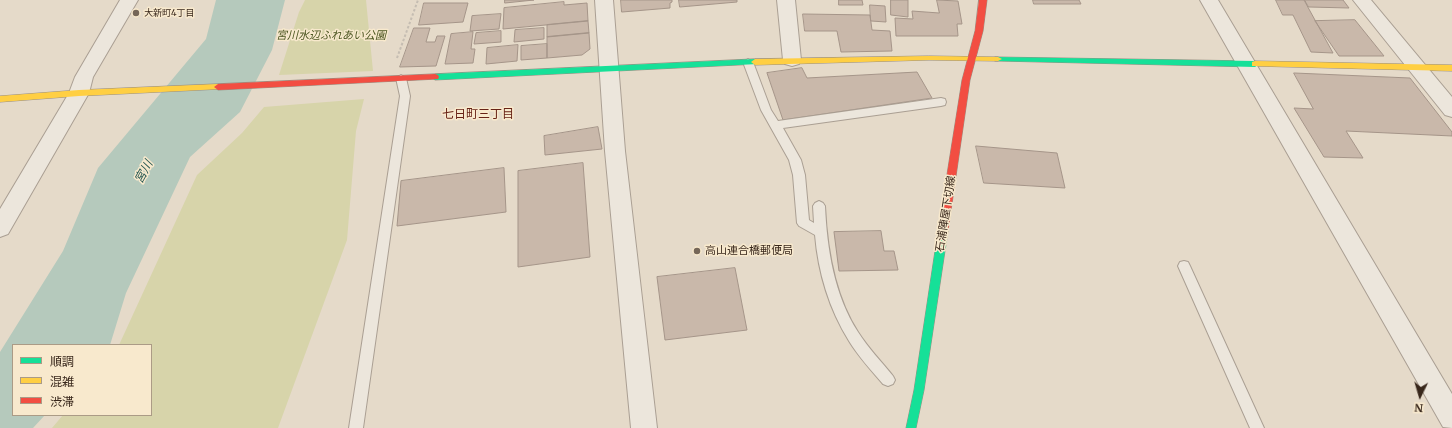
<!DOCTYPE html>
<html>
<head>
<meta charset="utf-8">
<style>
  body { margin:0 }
  #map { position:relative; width:1452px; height:428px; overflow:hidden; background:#e5dac9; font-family:Merriweather,"Noto Sans JP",serif }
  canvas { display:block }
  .legend { position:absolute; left:12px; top:344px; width:140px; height:72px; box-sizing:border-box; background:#f8e9cd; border:1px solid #ab9b86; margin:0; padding:5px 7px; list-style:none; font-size:12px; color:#38271b }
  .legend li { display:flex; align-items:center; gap:8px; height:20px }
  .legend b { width:20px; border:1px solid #ab9b86 }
  .north { position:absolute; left:1400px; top:376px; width:40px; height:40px; -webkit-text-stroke:3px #f8e9cd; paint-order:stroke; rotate:185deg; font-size:11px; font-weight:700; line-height:16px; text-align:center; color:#38271b }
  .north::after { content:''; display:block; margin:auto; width:14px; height:18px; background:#38271b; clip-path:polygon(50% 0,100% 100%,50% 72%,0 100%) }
</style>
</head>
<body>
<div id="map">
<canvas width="1452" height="428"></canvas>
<ul class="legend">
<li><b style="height:5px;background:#16e098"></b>順調</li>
<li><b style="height:5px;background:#ffcf43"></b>混雑</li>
<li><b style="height:5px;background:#f24e42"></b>渋滞</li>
</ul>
<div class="north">N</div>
</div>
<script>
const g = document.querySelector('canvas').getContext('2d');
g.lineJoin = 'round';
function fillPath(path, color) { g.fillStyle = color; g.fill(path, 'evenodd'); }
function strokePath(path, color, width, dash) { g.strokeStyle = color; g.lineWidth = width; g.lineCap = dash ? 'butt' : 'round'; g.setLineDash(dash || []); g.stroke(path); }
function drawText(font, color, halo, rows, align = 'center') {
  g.font = font + ' Merriweather,"Noto Sans JP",serif'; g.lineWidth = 3; g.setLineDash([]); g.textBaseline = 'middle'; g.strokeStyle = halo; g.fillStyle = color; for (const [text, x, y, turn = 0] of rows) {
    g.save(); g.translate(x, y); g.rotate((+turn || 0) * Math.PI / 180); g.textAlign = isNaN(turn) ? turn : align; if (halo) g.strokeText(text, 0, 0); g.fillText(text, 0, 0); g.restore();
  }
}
fillPath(new Path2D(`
  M305 0H366L373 71 279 75 299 12Z
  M364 99 356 131 347 240 278 428H52L63 415H151V345H119L197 175 242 133 264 107Z`), '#d7d4aa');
fillPath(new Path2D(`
  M216 0H285L272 50 240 112 190 157 126 293 110 345H13V415H45L33 428H0V352L63 251 98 168 206 39Z`), '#b5c9bc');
const building = new Path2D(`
  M505 0H534L505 3Z
  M621 0H672V2L670 3V8L622 12Z
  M679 0H737V2L680 7Z
  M839 0H862L863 5H839Z
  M891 0H908V17L891 15Z
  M937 0 958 1 962 24H957L958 36H896L895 18 913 19 912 11 939 13Z
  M1033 0H1079L1081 4H1034Z
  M1276 0H1304L1333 53 1311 52 1293 15H1283Z
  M1305 0H1343L1349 8 1309 7Z
  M564 2V5L587 3 588 21 503 29 504 8Z
  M424 3H468L463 22 419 25Z
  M870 5 885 6 886 22 871 21Z
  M501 14 499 29 470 31 472 16Z
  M803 14 870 15 872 30 890 31 892 51 841 52 837 31H805Z
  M1355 20 1384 56H1339L1315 21Z
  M588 21 589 33 547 37V25Z
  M414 28H430L426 42H435L437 36H445L436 66 400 67Z
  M544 28V39L514 42 515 30Z
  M501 31V42L474 44 476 33Z
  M473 32 471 49H475L473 63 445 64 451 34Z
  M589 33 590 49 582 55 547 58V37Z
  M547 44V58L521 60V46Z
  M518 45 517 61 486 64 487 48Z
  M802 68 807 78 917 72 932 98 783 120 767 73Z
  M1294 73 1410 78 1452 132V136L1346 131 1363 158 1324 157 1294 108 1313 109Z
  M598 127 602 149 545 155 544 136Z
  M976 146 1057 153 1065 188 984 183Z
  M583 163 590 257 518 267V171Z
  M504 168 506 212 397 226 401 181Z
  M881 231 884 251H894L898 270 839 271 834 232Z
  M735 268 747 330 665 340 657 277Z`);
fillPath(building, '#c9b8aa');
strokePath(building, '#a59589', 1);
const lane = new Path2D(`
  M748 59 753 62 771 110 778 121 941 98 945 99 946 102 945 105 941 106 783 128 801 160 805 175 809 220 814 223 813 206 815 203 819 201 823 203 825 206C827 249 834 295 858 332 868 348 881 361 893 376L895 380 893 384 888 386 883 384C871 370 858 356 849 341 829 309 818 271 815 235L799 226 797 223 793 175 789 160 761 110 743 62Z
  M401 75 406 78 410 96 363 428H349L400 96 396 78Z
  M1184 261 1188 262 1190 266 1264 428H1250L1178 266 1180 262Z`);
const street = new Path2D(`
  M120 0H138L93 77 89 93 8 234 0 237V209L69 93 75 77Z
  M595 0H613L625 151 657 428H631L605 151Z
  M777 0H795L801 60 799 64 792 66 785 64 783 60Z
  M1200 0H1218L1452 394V428L1443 427Z
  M1353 0H1371L1452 97V117L1445 115Z`);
const fast = new Path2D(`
  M995 57 1255 61 1259 64 1255 67 998 61H995Z
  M755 59 758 60V64L435 80 431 77 435 74Z
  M943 227 946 228 948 231 924 390 916 428H906L914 390 938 231 940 228Z`);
const slow = new Path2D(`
  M929 56 998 57 1002 59 998 61 929 60 755 65 751 62 755 59Z
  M1255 61 1452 65V71L1252 66V62Z
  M218 84 221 85 222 87 221 89 79 96 0 102V96L79 90Z`);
const jam = new Path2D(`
  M979 0H987L983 31 970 80 948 231 946 234H940L938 231 962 80 975 31Z
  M435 74 438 75 439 77 438 79 218 90 214 87 218 84Z`);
strokePath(lane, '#aa9f93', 2);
strokePath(street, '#aa9f93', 2);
strokePath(fast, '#998f83', 1);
strokePath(slow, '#998f83', 1);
strokePath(jam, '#998f83', 1);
strokePath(new Path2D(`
  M397 58 418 0`), '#c5bdb2', 2, [2.5, 2]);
fillPath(lane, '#ece6dc');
fillPath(street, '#ece6dc');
fillPath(fast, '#16e098');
fillPath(slow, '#ffcf43');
fillPath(jam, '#f24e42');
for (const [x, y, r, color] of [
  [136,13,4,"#756658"],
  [697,251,4,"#756658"]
]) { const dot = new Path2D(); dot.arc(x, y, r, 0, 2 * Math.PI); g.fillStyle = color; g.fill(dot); strokePath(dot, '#f8e9cd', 1.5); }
drawText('9px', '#38271b', '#f8e9cd', [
  ["大新町4丁目",144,13]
], 'left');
drawText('italic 11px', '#4b5620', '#f8e9cd', [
  ["宮川水辺ふれあい公園",331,36]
]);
drawText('11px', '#38271b', '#f8e9cd', [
  ["石浦陣屋下切線",946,214,-81]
]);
drawText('11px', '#38271b', '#f8e9cd', [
  ["高山連合橋郵便局",705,251]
], 'left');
drawText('12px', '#682317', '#f8e9cd', [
  ["七日町三丁目",478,115]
]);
drawText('italic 12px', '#295953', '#f8e9cd', [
  ["宮川",144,172,-61]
]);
</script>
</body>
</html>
